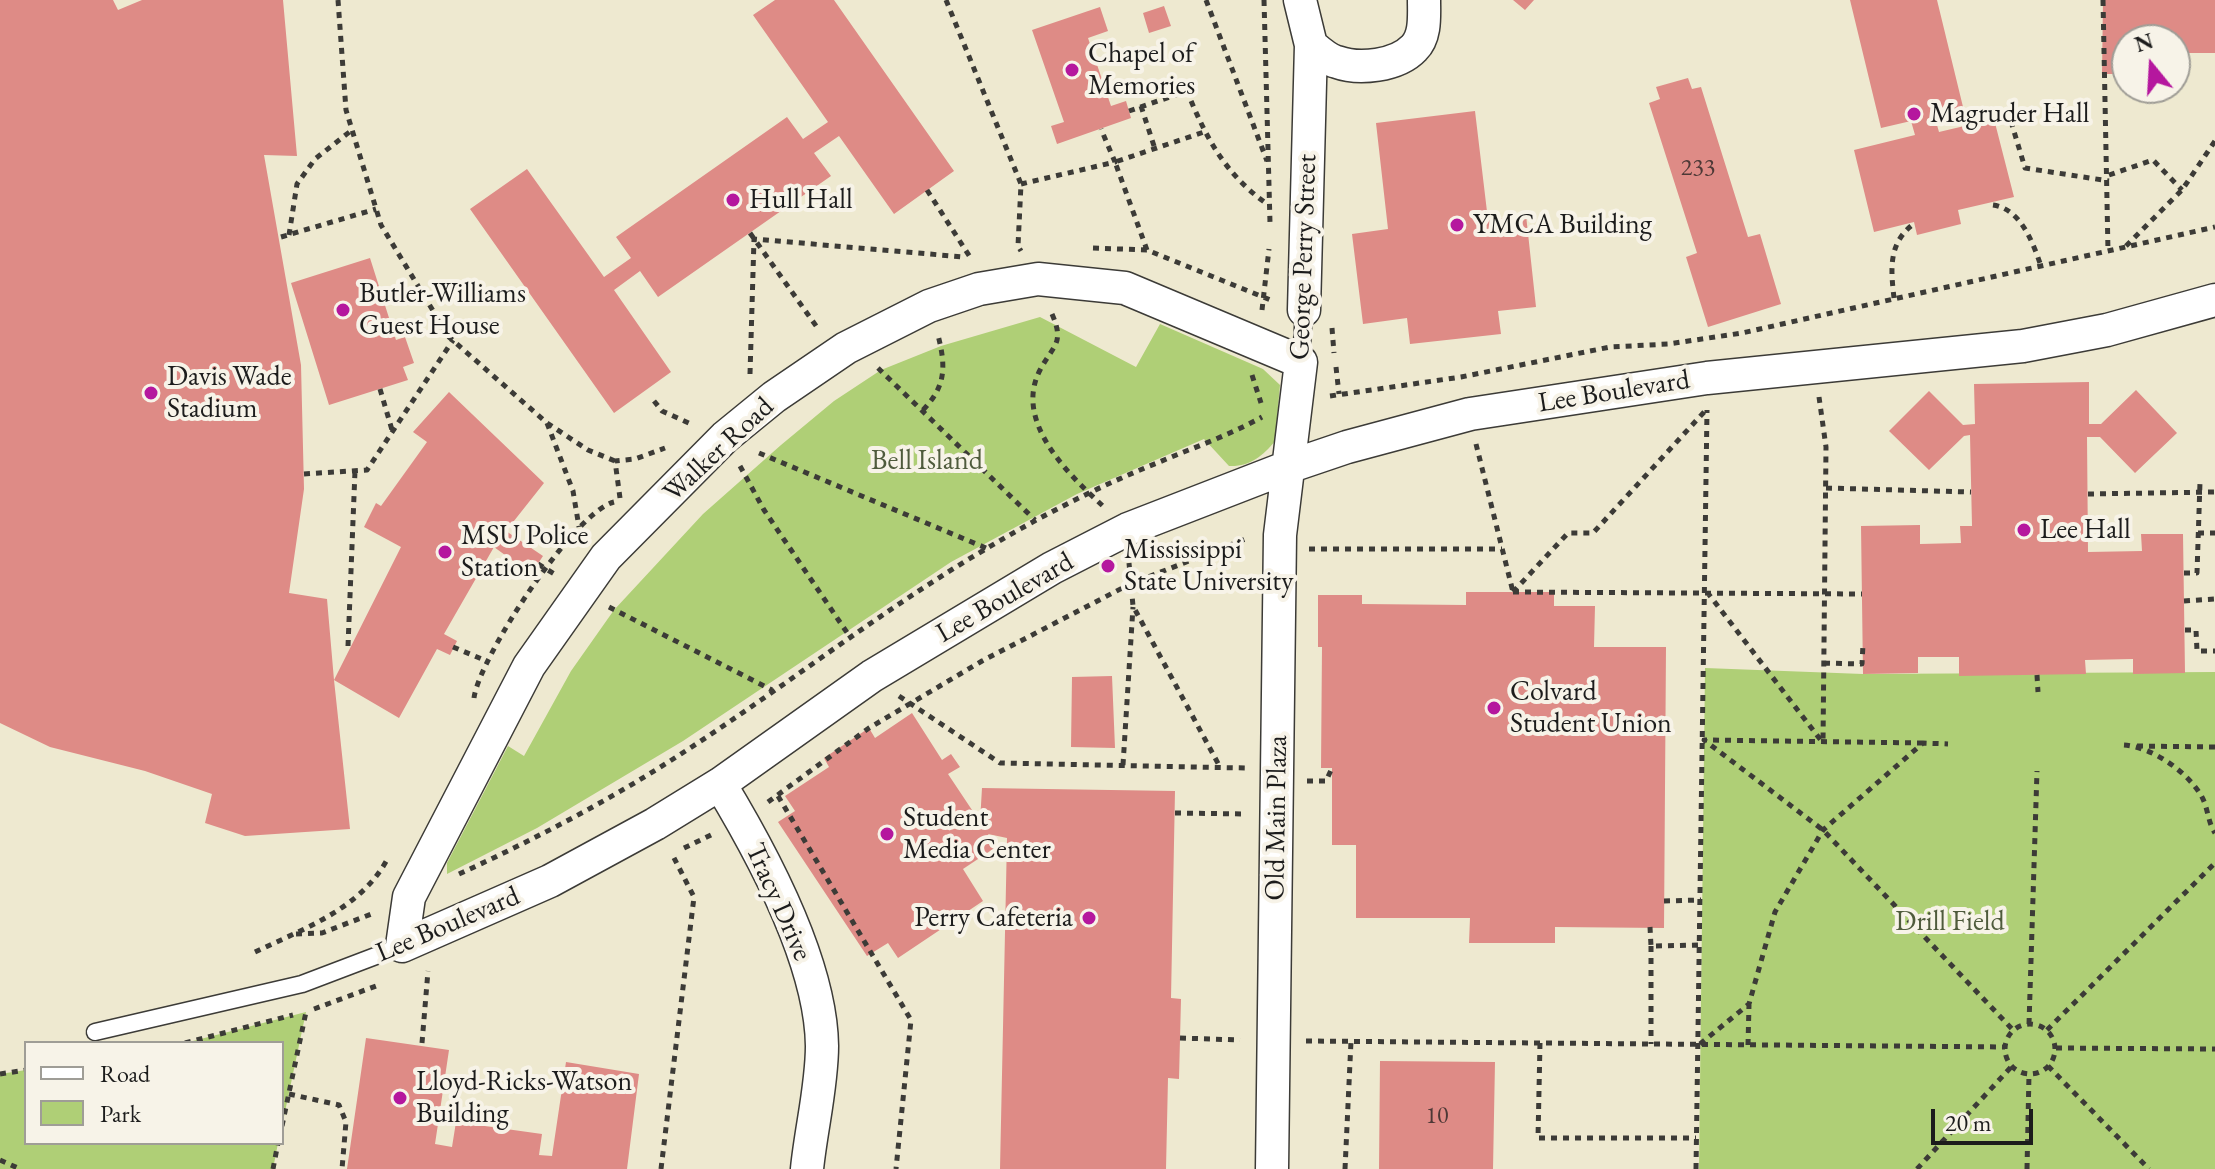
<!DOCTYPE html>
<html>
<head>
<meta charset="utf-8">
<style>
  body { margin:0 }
  #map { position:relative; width:2215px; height:1169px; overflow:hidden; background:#eee9d0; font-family:"EB Garamond",serif }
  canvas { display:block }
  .legend { position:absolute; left:24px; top:1041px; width:260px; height:104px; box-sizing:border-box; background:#f7f3e8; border:2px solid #9f9d96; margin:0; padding:10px 14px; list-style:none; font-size:24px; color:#1c1c1c }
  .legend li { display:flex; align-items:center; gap:16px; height:40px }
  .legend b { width:40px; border:2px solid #9f9d96 }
  .north { position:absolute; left:2111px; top:24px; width:80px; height:80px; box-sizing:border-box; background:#f7f3e8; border:2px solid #9f9d96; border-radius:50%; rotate:342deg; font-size:22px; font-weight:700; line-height:32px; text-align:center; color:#1c1c1c }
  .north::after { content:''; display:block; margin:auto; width:28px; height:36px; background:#b5179e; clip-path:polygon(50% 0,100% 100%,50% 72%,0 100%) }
  .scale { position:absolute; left:1931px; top:1109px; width:102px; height:36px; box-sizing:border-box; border:4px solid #1c1c1c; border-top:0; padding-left:10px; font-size:24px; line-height:28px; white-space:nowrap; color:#1c1c1c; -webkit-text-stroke:6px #f7f3e8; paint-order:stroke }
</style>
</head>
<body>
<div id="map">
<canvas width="2215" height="1169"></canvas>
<ul class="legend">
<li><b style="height:10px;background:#fff"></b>Road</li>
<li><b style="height:22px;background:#afcf76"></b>Park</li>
</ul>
<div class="north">N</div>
<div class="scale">20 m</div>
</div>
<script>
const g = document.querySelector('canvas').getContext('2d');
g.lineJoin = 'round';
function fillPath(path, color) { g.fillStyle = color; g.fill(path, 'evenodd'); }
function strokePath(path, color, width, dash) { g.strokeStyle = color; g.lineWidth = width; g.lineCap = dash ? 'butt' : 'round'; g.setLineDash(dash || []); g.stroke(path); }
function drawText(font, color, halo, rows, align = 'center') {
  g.font = font + ' "EB Garamond",serif'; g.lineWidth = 8; g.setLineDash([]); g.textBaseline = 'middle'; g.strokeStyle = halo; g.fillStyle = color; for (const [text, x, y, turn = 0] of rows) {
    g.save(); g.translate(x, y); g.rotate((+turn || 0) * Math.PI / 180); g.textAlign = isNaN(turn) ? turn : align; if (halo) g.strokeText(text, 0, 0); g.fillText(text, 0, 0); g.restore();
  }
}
fillPath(new Path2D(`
  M1040 317 1136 367 1160 324 1263 369 1280 385 1275 441C1263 456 1249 467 1229 466L1204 439 1077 494 951 562 683 741 537 828 447 874V863L508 746 524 756 571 671 614 610 703 514 781 445 834 401 881 370 941 346Z
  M1705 668 1863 674 2215 672V1169H1699Z
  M306 1012 282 1126V1043H185Z
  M26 1070V1143H278L273 1169H0V1074Z`), '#afcf76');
fillPath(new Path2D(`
  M0 0H113L118 10 142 0H283L297 156 264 155 301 365 304 489 289 593 327 599 334 680 401 547 364 527 376 503 381 506 427 442 413 432 449 392 544 483 506 531 543 556 531 574 494 547 444 634 457 641 450 655 437 649 399 718 334 680 350 829 245 836 205 823 212 794 145 771 50 747 0 723Z
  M775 0H834L954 171 894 214 839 136 814 153 831 176 658 297 640 271 614 290 671 372 614 413 470 209 527 169 604 277 631 258 616 237 787 117 803 139 828 122 753 15Z
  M1513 0H1534L1525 10Z
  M1850 0H1937L1964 111 1935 118 1939 132 1994 119 2014 197 1958 210 1961 224 1917 235 1914 222 1874 232 1854 150 1915 135 1911 121 1881 128Z
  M2103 0H2215V53H2175V40H2127V74H2102Z
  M1164 6 1171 26 1149 33 1143 13Z
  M1100 7 1108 31 1088 38 1111 106 1126 101 1131 118 1057 144 1051 126 1064 122 1032 30Z
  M1688 78 1692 89 1701 87 1748 237 1760 234 1781 304 1708 327 1686 257 1697 253 1649 103 1660 99 1656 87Z
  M1475 111 1488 220 1526 215 1536 307 1498 311 1501 334 1410 344 1407 318 1363 324 1352 234 1388 229 1376 123Z
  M370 258 396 340 405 337 414 363 403 367 408 380 329 405 291 283Z
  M2089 382V424H2101L2136 390 2177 433 2135 473 2100 437H2087L2088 552 2142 551 2141 534H2183L2185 673 2133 674V659L2085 660 2086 674 1959 676V657H1918V673L1863 674 1861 526 1920 525V544L1961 543 1960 526H1972L1970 435 1964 436 1929 470 1889 431 1929 391 1963 425 1975 424 1974 384Z
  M1466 592H1554V606H1595L1594 647H1666L1664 928 1555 927V943H1469L1470 918H1356V845H1332V768H1321L1322 647H1318V595H1362V604L1466 605Z
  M1112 676 1115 748 1071 747 1072 677Z
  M912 713 942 760 951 754 960 767 948 774 980 822 982 788 1175 791 1171 998 1181 999 1179 1079 1168 1078 1166 1169H1000L1007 838 988 834 996 847 963 869 983 901 898 958 888 943 867 956 778 822 795 811 785 796 829 767 824 758 869 728 875 738Z
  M366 1038 449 1050 435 1144 452 1147 456 1122 542 1134 539 1155 552 1156 566 1062 639 1074 627 1169H347Z
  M1380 1061 1495 1062 1493 1169H1379Z`), '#de8b86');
const lane = new Path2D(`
  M1301 362 1304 310
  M95 1032 302 984 402 946`);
const street = new Path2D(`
  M1300 0 1311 45 1304 310
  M1311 45C1318 51 1328 60 1337 62 1359 70 1397 66 1414 48 1426 36 1424 16 1424 0
  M720 784C763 855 821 962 822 1046 822 1086 811 1129 807 1169
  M402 946 409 897 529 666 606 557 725 437 774 397 846 348 929 306 979 289 1038 279 1125 288 1301 362 1280 535 1272 1169
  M402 946 550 881 655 824 720 784 872 676 1052 568 1128 529 1288 467 1347 447 1470 414 1707 378 2023 346 2107 330 2215 300`);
strokePath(lane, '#3c3b37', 19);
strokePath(street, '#3c3b37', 35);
strokePath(new Path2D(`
  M338 0 346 110 381 225 449 337 547 423 588 450 615 461
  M946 0 1021 184 1018 246 1021 251
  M1206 0 1267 161
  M1264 0 1270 223
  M2103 0 2108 251
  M1141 106 1155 149
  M1129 111 1187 91C1206 138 1225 174 1267 204
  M1991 113 2006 114 2010 118 2025 168 2109 181
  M2109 175 2153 160 2182 190
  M1021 184 1115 162 1101 129
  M927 190 970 257
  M1993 205C2021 209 2033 243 2041 266
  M750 233 819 330
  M289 235 297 184 315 159 352 130
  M281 237 376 209
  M2126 246 2182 190 2215 141
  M1093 248 1147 250 1273 301
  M1147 250 1115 162 1204 132
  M1894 298C1891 271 1888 245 1911 226
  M1262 310 1269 249
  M1052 314C1065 344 1053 345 1040 370 1013 422 1069 475 1104 507
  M1332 328 1334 353
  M1336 367 1339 394
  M878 368 1035 520
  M750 374 754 239 964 257
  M1252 375 1261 403
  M380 389 392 430
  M1330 396 1461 377 1610 347 1668 344 1742 333 2215 227
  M1819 397 1826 447 1823 743
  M654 401 662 411 691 424
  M923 410C946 386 946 367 938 335
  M547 423 573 491 579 527
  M1476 444 1513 592
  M759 453 986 548
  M740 466 764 510 850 637
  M304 474 367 470 453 340
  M1826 488 1971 492
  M2088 494 2215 492
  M620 498 615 461 635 459 665 448
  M2198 533H2215
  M1309 549H1502
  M1129 563 1133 606 1220 767
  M538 564 556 575
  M2184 573H2197L2200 482
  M1513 592 1862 594
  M1513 592 1568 533H1593L1705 411
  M1707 592 1823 743
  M2184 601 2215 599
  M609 607 772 690
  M2185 630H2196L2197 651H2215
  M348 646 355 471
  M453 647 489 662
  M1824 663 1862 664 1863 644
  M2037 675 2038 692
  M899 696 1000 763 1245 768
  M474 698C479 658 574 512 614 502
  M1923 743 1704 740 1823 830 2013 1030
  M2124 745C2152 747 2188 772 2202 797 2208 808 2208 823 2215 833
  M2137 746 2215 747
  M1123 765 1133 607
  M1307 781H1326L1332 768
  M778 796 911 1020 896 1169
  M768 802 869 728 982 661 1130 584 1248 538
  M1175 813 1245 814
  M684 848 711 835
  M459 874C520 846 579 816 636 782 756 710 864 621 984 550 1039 517 1097 487 1157 463 1192 448 1228 436 1262 417
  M1664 901 1701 900
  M1650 927 1651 946 1701 945
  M296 934 322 933 374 913
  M1651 946V1044
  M255 952C305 928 361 909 388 858
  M314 1009 376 986
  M2005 1049a25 25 0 1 1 50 0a25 25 0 1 1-50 0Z
  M2029 1024 2037 771
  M2047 1030 2215 863
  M1180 1038 1240 1040
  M1306 1041 2005 1047
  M185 1043 293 1015
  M422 1043 428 971
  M1540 1043 1538 1138H1696
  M1700 1044 1749 1004 1775 912 1823 830 1923 743 1948 744
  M1748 1045 1749 1005
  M2056 1048 2215 1049
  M2048 1066 2149 1169
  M0 1074 26 1070
  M289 1094 339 1105 346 1122 342 1169
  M282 1126 306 1012
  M0 1160 20 1169
  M273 1169 278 1143
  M661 1169 694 897 672 854
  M1345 1169 1351 1041
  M1696 1169 1707 410
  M1917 1169 2012 1066
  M2027 1169 2029 1074`), '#3c3b37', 5, [6, 6]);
strokePath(lane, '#fff', 16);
strokePath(street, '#fff', 32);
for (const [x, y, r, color] of [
  [1072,70,8,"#b5179e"],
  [1914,114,8,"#b5179e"],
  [733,200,8,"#b5179e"],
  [1457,225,8,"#b5179e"],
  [343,310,8,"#b5179e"],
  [151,393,8,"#b5179e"],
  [2024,530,8,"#b5179e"],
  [445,552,8,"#b5179e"],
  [1108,566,8,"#b5179e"],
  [1494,708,8,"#b5179e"],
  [887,834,8,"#b5179e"],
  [1089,918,8,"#b5179e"],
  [400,1098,8,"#b5179e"]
]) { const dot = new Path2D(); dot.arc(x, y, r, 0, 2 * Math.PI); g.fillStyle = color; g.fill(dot); strokePath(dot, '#f7f3e8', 3); }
drawText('24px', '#4c3836', null, [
  ["233",1698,168],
  ["10",1437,1116]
]);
drawText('28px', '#1c1c1c', '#f7f3e8', [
  ["Chapel of",1088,54],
  ["Memories",1088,86],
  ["Magruder Hall",1930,114],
  ["Hull Hall",749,200],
  ["YMCA Building",1473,225],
  ["Butler-Williams",359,294],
  ["Guest House",359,326],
  ["Davis Wade",167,377],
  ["Stadium",167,409],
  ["Lee Hall",2040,530],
  ["MSU Police",461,536],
  ["Station",461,568],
  ["Mississippi",1124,550],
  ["State University",1124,582],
  ["Colvard",1510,692],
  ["Student Union",1510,724],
  ["Student",903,818],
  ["Media Center",903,850],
  ["Perry Cafeteria",1073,918,"right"],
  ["Lloyd-Ricks-Watson",416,1082],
  ["Building",416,1114]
], 'left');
drawText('28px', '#1c1c1c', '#f7f3e8', [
  ["George Perry Street",1304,257,-88],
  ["Lee Boulevard",1614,392,-9],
  ["Walker Road",719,450,-43],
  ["Lee Boulevard",1005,598,-30],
  ["Old Main Plaza",1277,818,-89],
  ["Tracy Drive",778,902,66],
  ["Lee Boulevard",448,925,-23]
]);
drawText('28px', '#4f5b3c', '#f7f3e8', [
  ["Bell Island",927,461],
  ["Drill Field",1950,922]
]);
</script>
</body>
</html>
